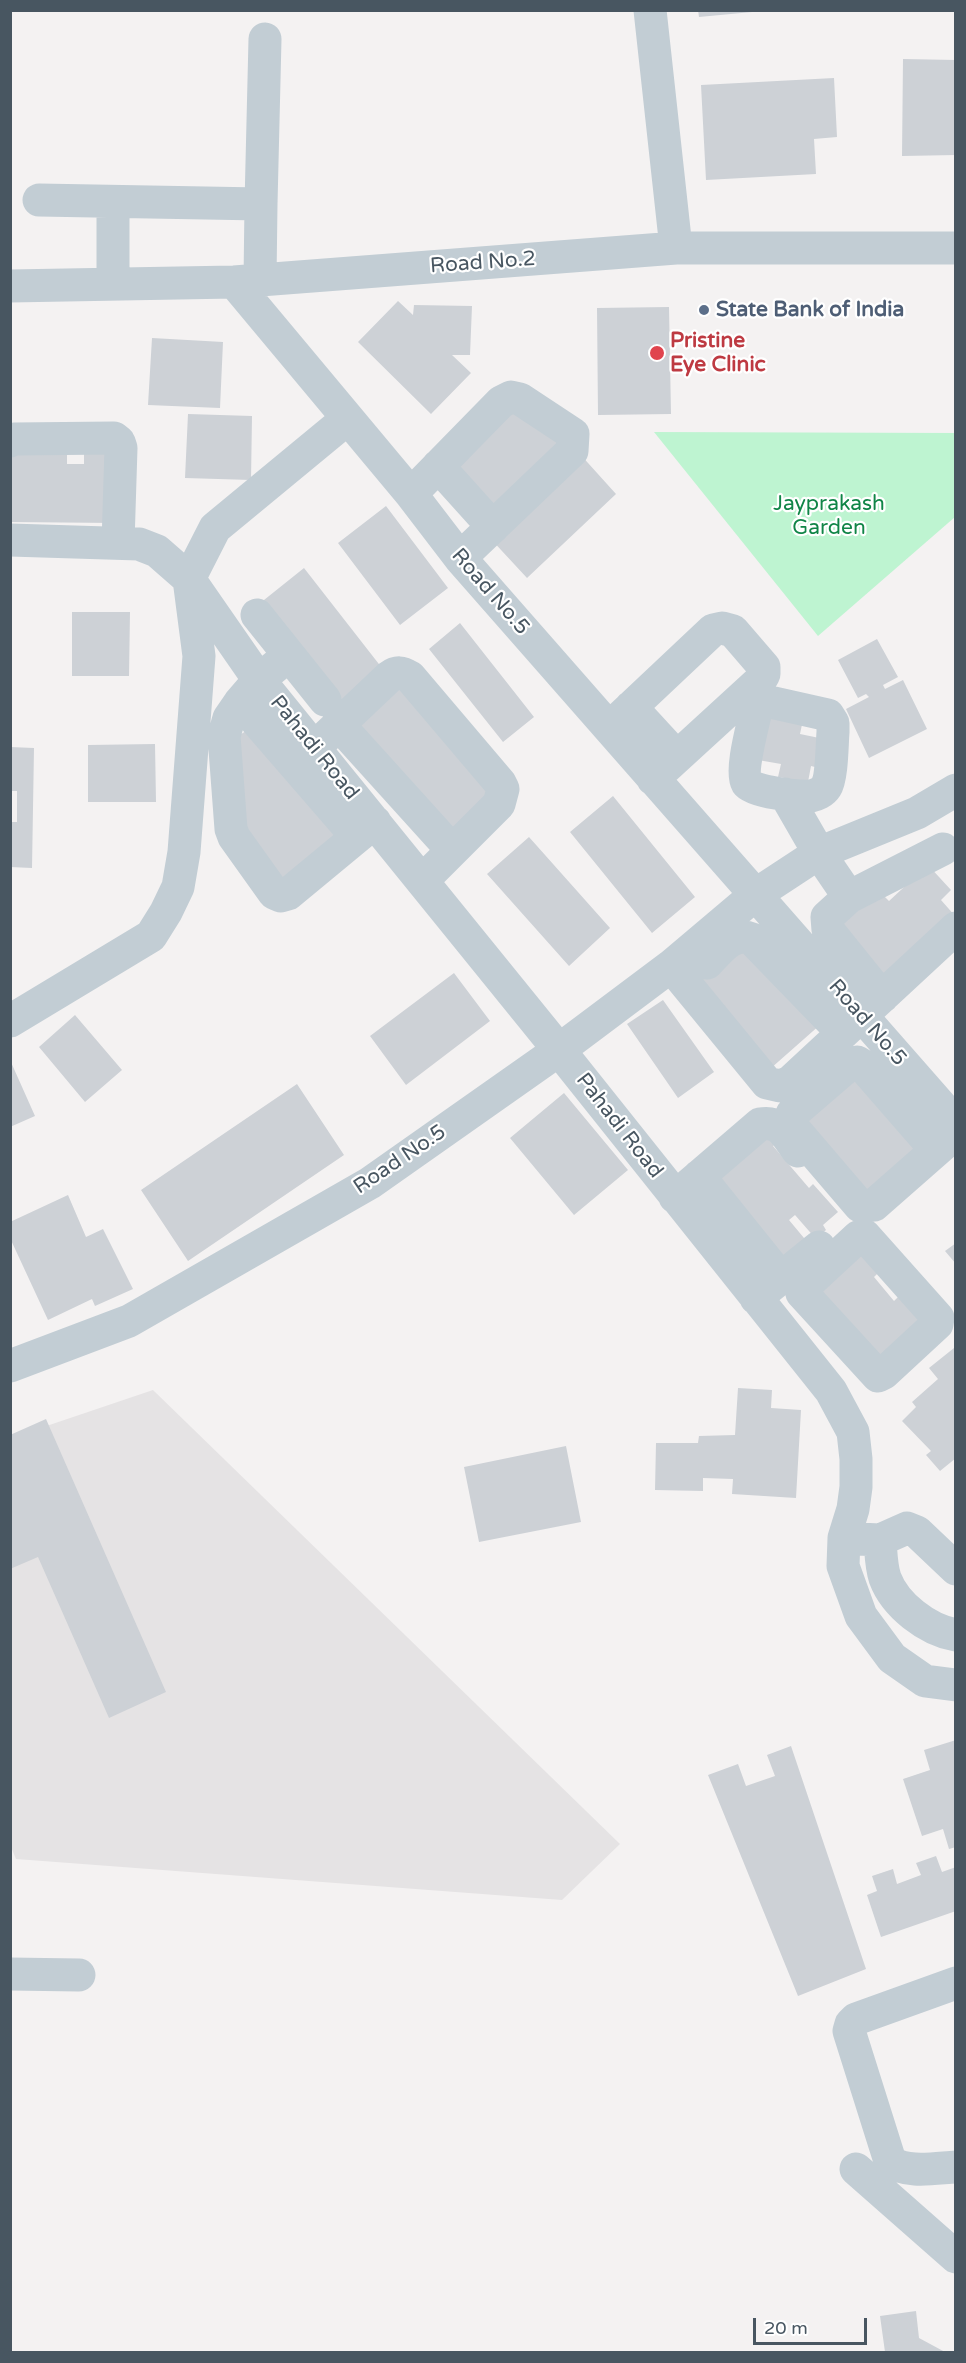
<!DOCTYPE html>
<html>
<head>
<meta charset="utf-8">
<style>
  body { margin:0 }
  #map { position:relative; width:966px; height:2363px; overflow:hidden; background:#f4f2f2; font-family:"Varela Round",sans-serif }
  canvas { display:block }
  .frame { position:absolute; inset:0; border:12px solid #485661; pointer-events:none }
  .scale { position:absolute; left:753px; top:2318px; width:114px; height:27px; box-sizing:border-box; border:3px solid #485661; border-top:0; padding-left:8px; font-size:18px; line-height:21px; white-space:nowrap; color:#485661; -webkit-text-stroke:4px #fff; paint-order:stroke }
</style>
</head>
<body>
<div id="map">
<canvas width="966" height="2363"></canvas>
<div class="frame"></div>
<div class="scale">20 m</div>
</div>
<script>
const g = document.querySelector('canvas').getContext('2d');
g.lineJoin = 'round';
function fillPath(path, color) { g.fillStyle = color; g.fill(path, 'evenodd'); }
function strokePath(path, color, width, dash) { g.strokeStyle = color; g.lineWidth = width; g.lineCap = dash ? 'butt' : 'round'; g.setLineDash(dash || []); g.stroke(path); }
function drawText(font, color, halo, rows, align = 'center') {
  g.font = font + ' "Varela Round",sans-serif'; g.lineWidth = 4.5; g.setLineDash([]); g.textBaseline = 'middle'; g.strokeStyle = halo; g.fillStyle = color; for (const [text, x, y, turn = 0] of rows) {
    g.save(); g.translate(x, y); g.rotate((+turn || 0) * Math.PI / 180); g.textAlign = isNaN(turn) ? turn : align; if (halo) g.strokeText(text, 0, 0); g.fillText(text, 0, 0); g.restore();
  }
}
fillPath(new Path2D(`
  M153 1390 620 1844 562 1900 16 1859 11 1847V1438Z`), '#e5e3e4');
fillPath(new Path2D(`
  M654 432 955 433V517L818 636Z`), '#bef4d1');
fillPath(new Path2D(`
  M698 10H752V12L699 17Z
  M903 59 956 60V155L902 156Z
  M834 78 837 137 814 139 816 174 706 180 701 85Z
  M398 301 413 315 414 305 472 306 470 355H452L471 373 431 414 358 342Z
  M669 307 671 414 598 415 597 308Z
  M152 338 223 342 220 408 148 405Z
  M512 405 566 448 500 511 452 462Z
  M188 414 252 416 251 480 185 478Z
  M67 447V464H84V447H116L115 523 10 522 12 448Z
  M579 453 616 494 527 578 489 537Z
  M386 506 448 588 400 625 338 543Z
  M304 568 382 668 337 704 259 604Z
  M72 612H130L129 676H72Z
  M460 623 534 717 503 742 429 649Z
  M877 639 898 677 883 685 885 689 903 680 927 729 869 758 846 709 869 697 866 694 858 698 838 660Z
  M400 683 496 790 446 836 350 729Z
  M766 708 804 715 800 734 829 740 823 769 811 766 808 782 778 777 781 764 758 760Z
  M249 729 346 833 282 888 236 819 229 742Z
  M155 744 156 802H88V745Z
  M10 747 34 748 32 868 10 867V822H17V791H10Z
  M613 796 695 897 652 933 570 832Z
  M529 837 610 928 569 966 487 874Z
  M928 865 951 890 941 900 956 917 886 984 831 923 880 892 889 901Z
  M739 943 821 1024 770 1069 696 984Z
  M454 973 490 1021 406 1085 370 1036Z
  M663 1000 714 1072 678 1098 627 1024Z
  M75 1015 122 1070 85 1102 39 1047Z
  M10 1060 35 1116 10 1127Z
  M853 1071 925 1154 869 1202 797 1118Z
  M297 1084 344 1155 188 1261 141 1190Z
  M564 1093 628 1170 574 1215 510 1138Z
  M765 1127 778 1142 773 1146 809 1188 813 1184 838 1212 823 1225 826 1230 816 1239 795 1215 789 1220 809 1244 785 1266 714 1183Z
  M68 1195 86 1237 103 1229 133 1289 95 1306 92 1299 48 1320 10 1238V1222Z
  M956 1243V1264L945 1251Z
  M858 1244 881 1270 874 1277 894 1301 905 1290 931 1320 882 1367 811 1286Z
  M954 1348 956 1351V1458L940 1471 926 1455 931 1451 902 1421 916 1407 912 1402 938 1379 929 1368Z
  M738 1388 772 1390 771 1408 801 1410 796 1498 732 1494 733 1479 703 1478V1491L655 1490 656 1443H698L699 1436 735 1435Z
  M46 1419 166 1692 109 1718 38 1557 10 1569V1435Z
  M566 1446 581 1522 479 1542 464 1467Z
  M956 1740V1847L949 1849 943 1829 922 1836 903 1779 930 1770 924 1750Z
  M791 1746 866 1969 798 1996 708 1775 738 1764 746 1786 775 1776 767 1755Z
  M936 1856 942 1872 956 1867V1911L881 1937 867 1895 877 1891 872 1876 893 1869 897 1884 921 1875 916 1863Z
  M916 2311 919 2338 945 2352H885L880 2316Z`), '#cdd1d6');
strokePath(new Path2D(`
  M650 10 676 248
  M39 200 261 204 265 39
  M260 280 261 204
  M234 282 411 494 460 558 956 1123
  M113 284V202
  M10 286 234 282 676 248H956
  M10 441 14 439 114 438 119 442 121 448 118 543
  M438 466 493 527
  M411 494 501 402 511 397 520 399 573 434 572 451 460 558
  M10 540 139 544 157 551 189 579 259 680 559 1050 831 1391 853 1432 856 1459V1487L853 1509 844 1538 843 1566 861 1616 892 1658 925 1681 956 1685
  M257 615 325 700
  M289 655 259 680 240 702 229 718 224 736 231 829 234 837 274 893 281 896 288 894 375 822
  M240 702 357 837
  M770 702 828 715 833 723V732C832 744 832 778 826 787 823 792 816 795 811 796 799 797 753 792 747 783 740 771 753 725 756 710L762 704Z
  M631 707 677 757
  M339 725 452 850
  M609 728 713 630 722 628 733 631 764 667V674L760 681 653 779
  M314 748 389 677C397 671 402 672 410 677L500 783 503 789 499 804 422 881
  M785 794 819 853 849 897
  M707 963C720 950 733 931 752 939L843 1033
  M671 966 767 1083 780 1086 790 1082 956 928
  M882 997 828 930 827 917 849 897 943 849
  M10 1021 151 936 166 912 178 887 184 852 199 656 189 579 215 528 347 419
  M936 1150 862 1065 857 1062 850 1064 792 1114 791 1122 795 1130 860 1206 874 1205 956 1133
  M699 1176 781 1278
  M675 1197 760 1124C781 1120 786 1136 798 1151
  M864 1235 938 1318 937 1324 884 1373 878 1376 802 1293 804 1287 858 1237Z
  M756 1298 819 1247
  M10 1366 129 1321 370 1183 559 1050 671 966 755 895 819 853 917 813 956 790
  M858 1539 880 1540 907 1528 917 1532 956 1569
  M880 1540C881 1552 881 1566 885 1578 895 1605 927 1630 956 1635
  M10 1974 79 1975
  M956 1983 856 2019 851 2024 849 2031 890 2161C906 2174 936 2168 956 2167
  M856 2169 956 2257`), '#c2cdd4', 33);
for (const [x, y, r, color] of [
  [704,310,6,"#5c6f8a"],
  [657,353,8,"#e0444e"]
]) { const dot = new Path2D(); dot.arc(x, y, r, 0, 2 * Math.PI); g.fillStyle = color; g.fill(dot); strokePath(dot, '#fff', 2); }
drawText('21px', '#485661', '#fff', [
  ["Road No.2",483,263,-4],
  ["Road No.5",490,592,49],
  ["Pahadi Road",314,748,51],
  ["Road No.5",867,1023,49],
  ["Pahadi Road",619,1126,52],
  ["Road No.5",400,1160,-34]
]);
drawText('bold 21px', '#4e5e75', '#fff', [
  ["State Bank of India",716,310]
], 'left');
drawText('bold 21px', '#be3a42', '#fff', [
  ["Pristine",670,341],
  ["Eye Clinic",670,365]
], 'left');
drawText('21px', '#108547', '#fff', [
  ["Jayprakash",829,504],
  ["Garden",829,528]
]);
</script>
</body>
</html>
